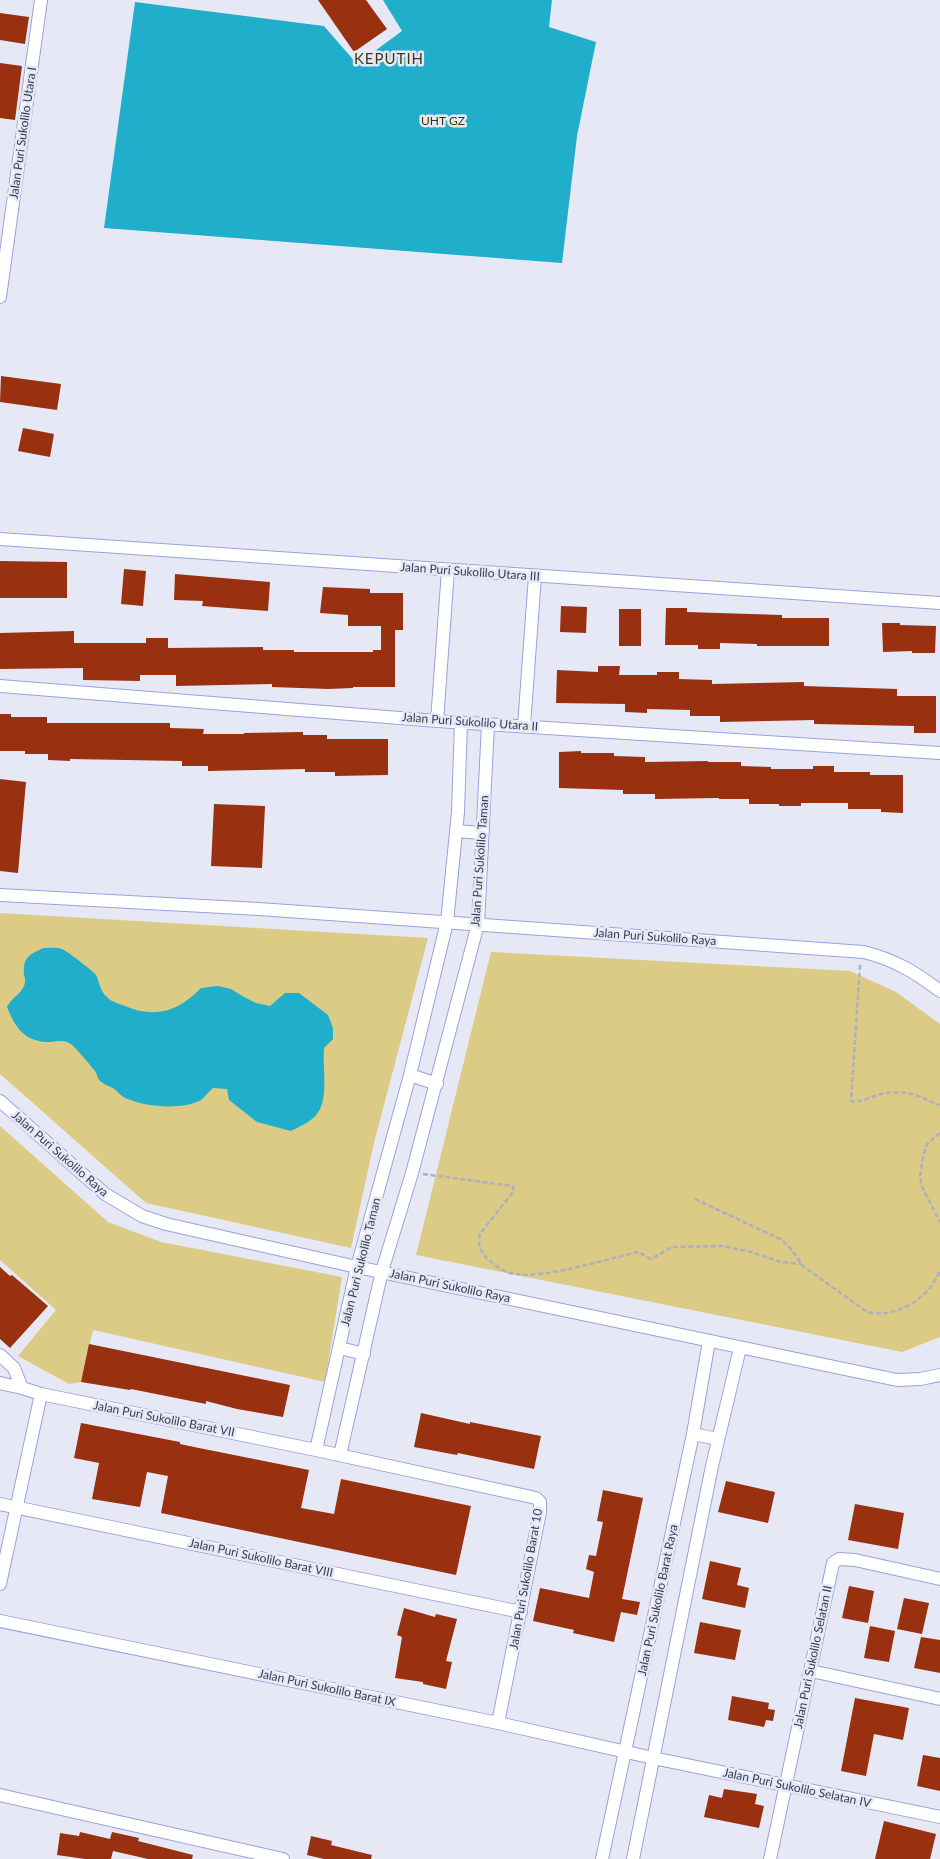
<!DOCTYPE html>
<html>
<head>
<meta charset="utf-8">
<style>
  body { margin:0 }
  canvas { display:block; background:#e6e9f5 }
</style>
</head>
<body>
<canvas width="940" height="1859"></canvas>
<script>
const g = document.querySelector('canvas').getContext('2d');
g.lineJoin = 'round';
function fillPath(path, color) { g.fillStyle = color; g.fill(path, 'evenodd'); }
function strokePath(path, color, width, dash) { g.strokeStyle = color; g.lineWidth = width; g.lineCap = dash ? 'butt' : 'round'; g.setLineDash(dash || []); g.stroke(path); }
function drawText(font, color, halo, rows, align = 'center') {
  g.font = font + ' Lato,sans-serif'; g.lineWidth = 5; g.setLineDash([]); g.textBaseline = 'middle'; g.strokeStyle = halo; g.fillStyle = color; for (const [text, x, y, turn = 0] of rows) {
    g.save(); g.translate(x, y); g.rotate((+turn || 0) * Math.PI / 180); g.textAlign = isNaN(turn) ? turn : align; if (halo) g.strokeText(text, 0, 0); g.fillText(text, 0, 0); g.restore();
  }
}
fillPath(new Path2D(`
  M0 913 428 938 374 1143 351 1248 146 1203 0 1074Z
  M491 952 850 971 896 992 940 1024V1337L902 1352 416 1255Z
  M0 1126 108 1222 161 1242 342 1277 325 1382 93 1330 81 1382 69 1384 18 1356 56 1310 0 1260Z`), '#dccb84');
fillPath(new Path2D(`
  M383 0H552L549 27 596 42 577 136 562 263 104 228 135 2 324 26 357 64 402 31Z
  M43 948C49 948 57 947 62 949 67 951 93 971 96 975 100 983 100 992 108 998 112 1002 120 1004 125 1006 155 1019 179 1011 201 988L218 986 231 989 244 997 256 1003 270 1006 285 993H299L328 1015 333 1028V1039L324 1048C322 1070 331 1105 312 1119 306 1124 298 1127 291 1131L257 1122 229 1100 227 1089 213 1088C208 1092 204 1099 199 1101 179 1110 146 1107 125 1098 121 1096 117 1091 113 1088 109 1086 103 1084 100 1081 97 1078 97 1073 95 1071 91 1066 73 1044 69 1043 63 1039 54 1042 47 1042 24 1041 15 1027 7 1007 11 998 20 995 24 986 26 982 25 978 24 974 23 957 29 955 43 948Z`), '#20aecb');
fillPath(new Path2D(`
  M318 0H366L387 29 354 52Z
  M0 13 29 17 25 44 0 40Z
  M0 63 22 66 15 120 0 118Z
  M1 376 61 384 57 410 0 402Z
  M23 428 54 434 50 457 18 451Z
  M0 561 67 562V598H0Z
  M124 569 146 571 143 606 121 604Z
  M175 574 270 582 268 611 202 606 203 601 174 600Z
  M323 587 370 589V593H403V630H395V687H353V688L328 689 272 687V684L176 686V675H140V681L83 680V668L0 669V633L74 631V643H146V638H168V648L263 647V650H294V652H373V650H381V626H348V615L320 613Z
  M561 606 587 607 586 633 560 632Z
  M666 608H687V612L782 615V618H829V646H757V644L720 643V649H698V645H665Z
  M619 609H641V646H619Z
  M882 623H900V625L936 626 935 653H912V651L883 652Z
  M598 666H620L619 675H657V672H679V679L712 680V684L804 682V686L897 689V696H936V733H914V726L814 724V720L720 722V716H690V710L647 709V713L625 712V704L556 703 557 670 598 672Z
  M0 714H11V717H47V723H170V728L204 729 203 734H244V733L303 732V735H327V739H388V775L335 776V772H305V769L208 771V766H182V761L70 759V761L48 760V754H25V751H0Z
  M581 751V753H614V756L645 757V762L708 761V762H741V766L771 767V769H813V766H834V772H870V775H903V813L881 812V809H848V803H801V806H779V804H749V799H719V798L655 799V794H623V790L559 788V752Z
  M0 779 26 782 18 873 0 871Z
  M214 804 265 806 262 868 211 866Z
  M0 1267 10 1276 12 1275 48 1306 10 1348 0 1339Z
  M89 1344 290 1385 283 1417 237 1409 206 1401V1404L131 1389 130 1390 81 1382Z
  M421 1413 470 1424V1422L541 1436 534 1469 458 1453 457 1455 414 1447Z
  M81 1423 180 1442V1444L199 1448 309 1470 301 1508 334 1514 341 1479 471 1506 456 1575 161 1513 168 1476 147 1472 140 1507 92 1499 99 1463 74 1458Z
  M726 1481 775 1492 768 1523 718 1512Z
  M603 1490 643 1498 622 1599 640 1602 637 1615 621 1612 614 1642 573 1633 574 1630 533 1621 540 1588 589 1598 594 1572 586 1569 589 1555 596 1556 603 1522 597 1521Z
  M855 1504 904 1513 898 1549 848 1540Z
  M710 1561 741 1568 737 1585 749 1588 745 1608 702 1599Z
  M849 1586 874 1591 868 1623 842 1618Z
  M904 1598 929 1603 922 1634 897 1629Z
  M404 1608 435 1617 436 1614 457 1619 446 1661 452 1662 446 1689 423 1684V1682L395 1678 402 1637 397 1635Z
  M700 1622 741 1630 735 1660 694 1653Z
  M870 1626 895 1631 889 1662 864 1658Z
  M921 1637 940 1640V1673L914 1668Z
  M732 1696 769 1703 768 1709 775 1710 773 1721 766 1720 764 1727 728 1720Z
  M855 1698 909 1708 903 1740 874 1734 866 1776 841 1771Z
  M923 1755 940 1758V1791L917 1786Z
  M724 1789 757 1794 755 1804 764 1806 759 1828 704 1817 709 1795 722 1798Z
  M884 1821 936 1834 930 1859H875Z
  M80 1832 110 1839 112 1832 139 1838 138 1841 193 1855 192 1859H148L113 1851 111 1859H85L57 1855 60 1833 79 1836Z
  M311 1836 332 1841 331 1845 372 1855 371 1859H324L307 1855Z`), '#993010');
const minor = new Path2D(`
  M0 297 41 0
  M0 539 940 603
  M0 686 437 721 940 753
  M437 721 448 570
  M524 726 535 576
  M456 831 482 833
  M0 895 259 909 864 952C895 960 915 972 940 991
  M410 1075 437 1084
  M0 1101 105 1194 142 1216 166 1224 357 1267 897 1380 920 1379 940 1375
  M340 1348 364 1354
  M0 1355 14 1368 22 1388
  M0 1383 22 1388 41 1394 316 1450 536 1498 540 1502V1512L498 1723
  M693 1434 718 1439
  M316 1450 357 1267 410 1075 447 922 458 812 461 722
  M340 1455 382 1271 412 1173 478 924 488 724
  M0 1504 521 1612
  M0 1584 41 1394
  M0 1621 498 1723 653 1758 940 1817
  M811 1671 940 1699
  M0 1795 283 1859
  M602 1859 693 1434 709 1341
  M633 1859 712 1466 740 1348
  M770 1859 833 1563 839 1559 855 1560 940 1579`);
strokePath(minor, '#98a2dd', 14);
strokePath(new Path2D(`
  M860 965 851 1101C863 1103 873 1095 886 1093 896 1092 909 1092 918 1096 926 1099 932 1103 940 1105
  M940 1133 927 1144 923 1157 920 1176 922 1187 940 1222
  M423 1174 513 1186V1192L480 1234C477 1245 481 1254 490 1261 495 1265 503 1271 510 1273 539 1281 606 1259 638 1252L651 1259 672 1247 722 1246 751 1252 781 1262 801 1264
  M695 1199 782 1240 792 1250 803 1266 867 1312C896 1319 930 1298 940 1270`), '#adb0c0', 2.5, [5, 2.5]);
strokePath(minor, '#fff', 12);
drawText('12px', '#413600', '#e6e9f5', [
  ["UHT GZ",443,121]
]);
drawText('12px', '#373b54', '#e6e9f5', [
  ["Jalan Puri Sukolilo Utara I",23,133,-82],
  ["Jalan Puri Sukolilo Utara III",470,572,4],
  ["Jalan Puri Sukolilo Utara II",470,722,4],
  ["Jalan Puri Sukolilo Taman",480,861,-86],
  ["Jalan Puri Sukolilo Raya",655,937,4],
  ["Jalan Puri Sukolilo Raya",60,1154,41],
  ["Jalan Puri Sukolilo Taman",361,1262,-76],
  ["Jalan Puri Sukolilo Raya",450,1286,12],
  ["Jalan Puri Sukolilo Barat VII",164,1419,11],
  ["Jalan Puri Sukolilo Barat VIII",261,1558,12],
  ["Jalan Puri Sukolilo Barat 10",526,1579,-80],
  ["Jalan Puri Sukolilo Barat Raya",658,1600,-78],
  ["Jalan Puri Sukolilo Selatan II",813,1657,-78],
  ["Jalan Puri Sukolilo Barat IX",327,1688,12],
  ["Jalan Puri Sukolilo Selatan IV",797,1788,12]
]);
g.letterSpacing = '1px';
drawText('15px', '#433910', '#e6e9f5', [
  ["KEPUTIH",389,59]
]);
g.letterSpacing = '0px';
</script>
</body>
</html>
